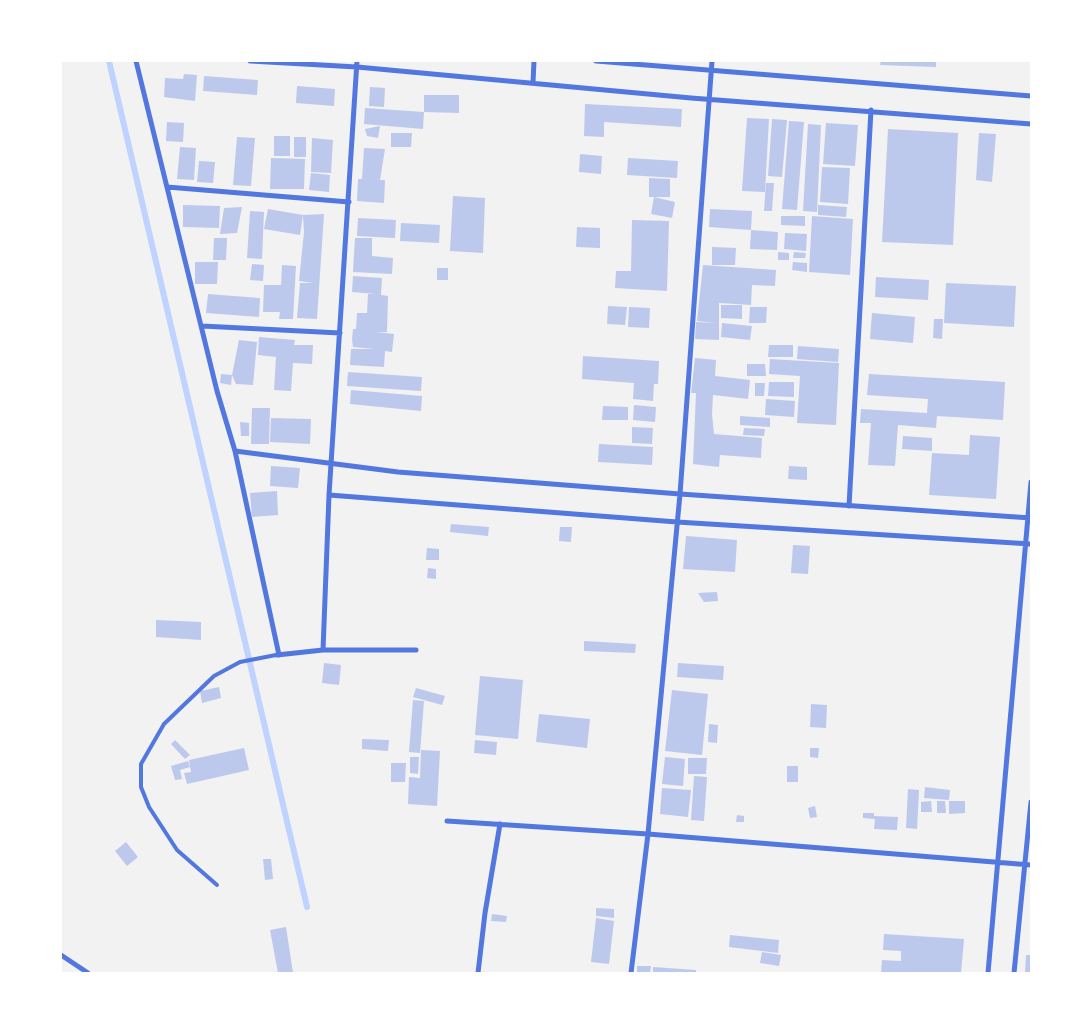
<!DOCTYPE html>
<html>
<head>
<meta charset="utf-8">
<style>
  body { margin:0 }
  #map { position:relative; width:1092px; height:1034px; overflow:hidden; background:#f2f2f2; font-family:"PT Sans Narrow",sans-serif }
  canvas { display:block }
  .frame { position:absolute; inset:0; border:62px solid #fff; pointer-events:none }
</style>
</head>
<body>
<div id="map">
<canvas width="1092" height="1034"></canvas>
<div class="frame"></div>
</div>
<script>
const g = document.querySelector('canvas').getContext('2d');
g.lineJoin = 'round';
function strokePath(path, color, width, dash) { g.strokeStyle = color; g.lineWidth = width; g.lineCap = dash ? 'butt' : 'round'; g.setLineDash(dash || []); g.stroke(path); }
function fillPath(path, color) { g.fillStyle = color; g.fill(path, 'evenodd'); }
strokePath(new Path2D(`
  M109 61 307 907`), '#bfd3fe', 6);
fillPath(new Path2D(`
  M881 61H936V67L880 65Z
  M184 74 197 75 195 101 164 97 165 78 183 79Z
  M204 76 258 80 257 95 203 91Z
  M297 86 335 89 334 106 296 103Z
  M370 87 385 88 384 107 369 106Z
  M424 95H459V113L424 112Z
  M585 104 682 109 681 127 604 122V137L584 136Z
  M365 108 424 112 423 129 364 124Z
  M747 118 769 119 765 192 742 191Z
  M772 119 787 120 782 177 768 176Z
  M789 121 804 122 797 210 782 209Z
  M167 122 184 123 183 142 166 141Z
  M826 123 858 125 855 166 823 164Z
  M808 124 821 125 817 212 803 211Z
  M380 126 378 138 367 136 365 129Z
  M888 129 958 133 953 245 882 242Z
  M391 133H412L411 147H391Z
  M979 133 996 134 992 182 976 180Z
  M274 136H290V156H274Z
  M237 137 255 138 251 186 233 185Z
  M294 137H306V157H294Z
  M312 138 333 140 331 173 311 172Z
  M180 147 196 148 194 180 177 179Z
  M364 148 385 149 380 180H385L384 203 357 201 358 179H362Z
  M580 154 602 156 601 174 579 172Z
  M271 158 305 159 304 189H270Z
  M628 158 678 161 677 178 627 175Z
  M199 161 215 162 213 183 197 182Z
  M822 167 850 168 848 204 820 202Z
  M311 173 330 175 329 192 309 190Z
  M649 178 670 179V197H649Z
  M766 183H774L772 211H764Z
  M453 196 485 198 483 253 450 251Z
  M654 197 675 202 672 218 651 214Z
  M183 205 220 206 219 228 183 227Z
  M818 205 847 207 846 217 818 215Z
  M242 207 237 233 220 234 224 208Z
  M268 209 303 215 300 235 264 229Z
  M710 209 752 211 751 230 709 227Z
  M250 211 264 212 262 259 247 258Z
  M324 214 317 319 297 318 300 283H313L299 281 304 232 303 215Z
  M781 216H805V226L781 225Z
  M812 216 853 219 850 275 809 272Z
  M358 218 396 220 395 238 357 236Z
  M632 220 669 221 667 291 615 288 616 271H631Z
  M401 223 440 225 439 243 400 241Z
  M577 227 600 228V248L576 247Z
  M751 230 778 232 777 250 750 249Z
  M785 233 807 234 806 251 784 249Z
  M214 238H227L226 260H213Z
  M355 238H372V256L393 258 392 274 353 272Z
  M712 247 736 248 735 265H712Z
  M778 252 789 253V260H778Z
  M794 252 806 253 805 258H793Z
  M195 262H218L217 284H195Z
  M793 262 807 263V272L792 270Z
  M252 264 264 265 263 281 250 280Z
  M282 265 296 266 293 319H279L280 312H263L264 285H281Z
  M703 265 776 270 775 286 752 285 751 305 719 303V340L695 339 696 322 716 323 697 321Z
  M437 268H448V280H437Z
  M353 276 382 278 381 295 388 296 387 332H376L394 334 392 352 385 351 384 367 350 365 351 349H374L353 347 352 339 353 329H356L357 313H367L368 294H375L352 292Z
  M876 277 929 280 928 300 875 297Z
  M946 283 1016 286 1014 327 944 323Z
  M208 294 260 298 259 317 206 313Z
  M721 305H742V319L721 318Z
  M608 306 627 307 625 325 607 324Z
  M629 307 650 308 649 328 628 327Z
  M750 307H767L766 323H749Z
  M872 313 915 317 913 343 870 339Z
  M934 319H943L942 339 933 338Z
  M722 323 752 326 750 340 721 337Z
  M259 337 295 340 294 345H313L312 364 293 363 291 391 274 390 276 357 258 355Z
  M239 340 257 342 253 385 236 384 232 375Z
  M769 345H793V357H768Z
  M798 346 839 349 838 362 797 359Z
  M583 356 659 361 658 384H654L653 401 633 399 634 383 582 379Z
  M695 358 716 360 715 376 750 380 748 399 713 395 712 414 714 434 762 438 761 458 720 455 719 467 693 464 696 393H691Z
  M770 359 839 363 836 425 797 423 800 376 769 374Z
  M747 364H765L766 376H747Z
  M348 372 422 377 421 391 347 386Z
  M221 374 232 375 231 385 220 383Z
  M869 374 1005 382 1003 420 937 416 936 428 898 425 895 466 868 465 871 423H860L861 409 927 413 928 399 867 395Z
  M769 382H794V397L768 396Z
  M755 383H765L764 396H755Z
  M351 390 422 396 421 411 350 404Z
  M766 399 795 401 794 417 765 415Z
  M634 405 656 407 655 422 633 420Z
  M603 406 628 407V420H602Z
  M252 408H270L269 444H251Z
  M740 416 770 418V427L740 425Z
  M271 418 311 419 310 444 270 442Z
  M240 422 249 423V436H241Z
  M632 427 653 428 652 444 632 443Z
  M744 428 765 429 764 436 743 435Z
  M970 435 1000 437 996 499 929 495 932 453 969 455Z
  M903 436 932 438V451L902 449Z
  M599 444 653 447 652 465 598 462Z
  M271 466 300 468 298 488 270 486Z
  M789 466 807 467V480L788 479Z
  M277 491 278 515 252 517 250 493Z
  M451 524 489 527 488 536 450 532Z
  M560 527H572L571 542 559 541Z
  M686 536 737 540 735 572 683 569Z
  M793 545 810 546 808 574 791 573Z
  M427 548 439 549V560H426Z
  M428 568 436 569V579L427 578Z
  M717 592 718 601 704 602 698 593Z
  M156 620 201 622V640L156 637Z
  M584 641 636 644 635 653 584 651Z
  M324 663 341 665 339 685 322 683Z
  M678 663 724 666 723 680 677 677Z
  M480 676 523 680 518 739 475 735Z
  M219 687 221 698 202 703 200 691Z
  M416 688 445 696 442 705 413 697Z
  M672 690 708 694 702 755 665 751Z
  M413 700 424 701 420 753 409 752Z
  M811 704 827 705 826 728 810 727Z
  M539 714 590 719 587 748 536 742Z
  M709 724 718 725 717 743 708 742Z
  M362 739 389 740 388 751 362 749Z
  M175 740 190 755 185 759 171 744Z
  M475 740 497 742 496 755 474 753Z
  M244 748 249 770 187 784 184 773 191 772 189 760Z
  M810 748H819L818 758 810 757Z
  M421 750 440 751 437 806 408 804 409 777 420 778Z
  M410 757H419L418 774 410 773Z
  M665 757 685 759 683 786 662 784Z
  M688 758H707L706 774H688Z
  M188 761 190 767 180 770 182 779 175 780 171 766Z
  M391 763H406L405 782H391Z
  M787 766H798V782H787Z
  M694 776 707 777 704 821 691 820Z
  M925 787 950 790 949 800 924 798Z
  M662 788 691 790 688 817 660 814Z
  M908 789 919 790 917 829 906 828Z
  M931 801 932 812H921V802Z
  M937 801H945L946 813H937Z
  M949 801H965V813L949 814Z
  M815 806 817 817 810 818 808 808Z
  M863 813H874V816L898 817 897 830 874 829 875 819 863 818Z
  M737 815 744 816V822H736Z
  M126 842 138 857 127 866 115 851Z
  M263 859H271L273 879 265 880Z
  M596 908 614 909V918L596 916Z
  M492 914 507 916 506 922 491 921Z
  M596 918 614 921 609 964 591 962Z
  M286 927 293 973H278L270 930Z
  M884 934 964 939 961 973H881L882 960 901 961V951L883 950Z
  M730 935 779 940 778 953 729 947Z
  M762 952 781 955 779 966 760 963Z
  M1026 955H1031V973H1025Z
  M637 966H651L650 973H637Z
  M653 967 696 970V973H653Z`), '#bdc9ec');
strokePath(new Path2D(`
  M217 885 177 850 149 807 141 787V764L164 724 214 676 240 662 276 655`), '#5277de', 4);
strokePath(new Path2D(`
  M136 61 217 391 235 451 279 655
  M250 61 357 67 691 98 1031 124
  M596 61 1031 96
  M533 83 534 61
  M167 187 349 202
  M202 326 340 333
  M235 451 398 472 680 494 1031 518
  M329 495 677 522 1031 544
  M849 506 871 110
  M323 650 329 495 357 61
  M277 655 323 650H416
  M447 821 648 834 1031 865
  M61 955 88 973
  M478 973 485 913 500 824
  M631 973 648 834 680 494 712 61
  M988 973 1031 482
  M1014 973 1031 802`), '#5277de', 5);
</script>
</body>
</html>
